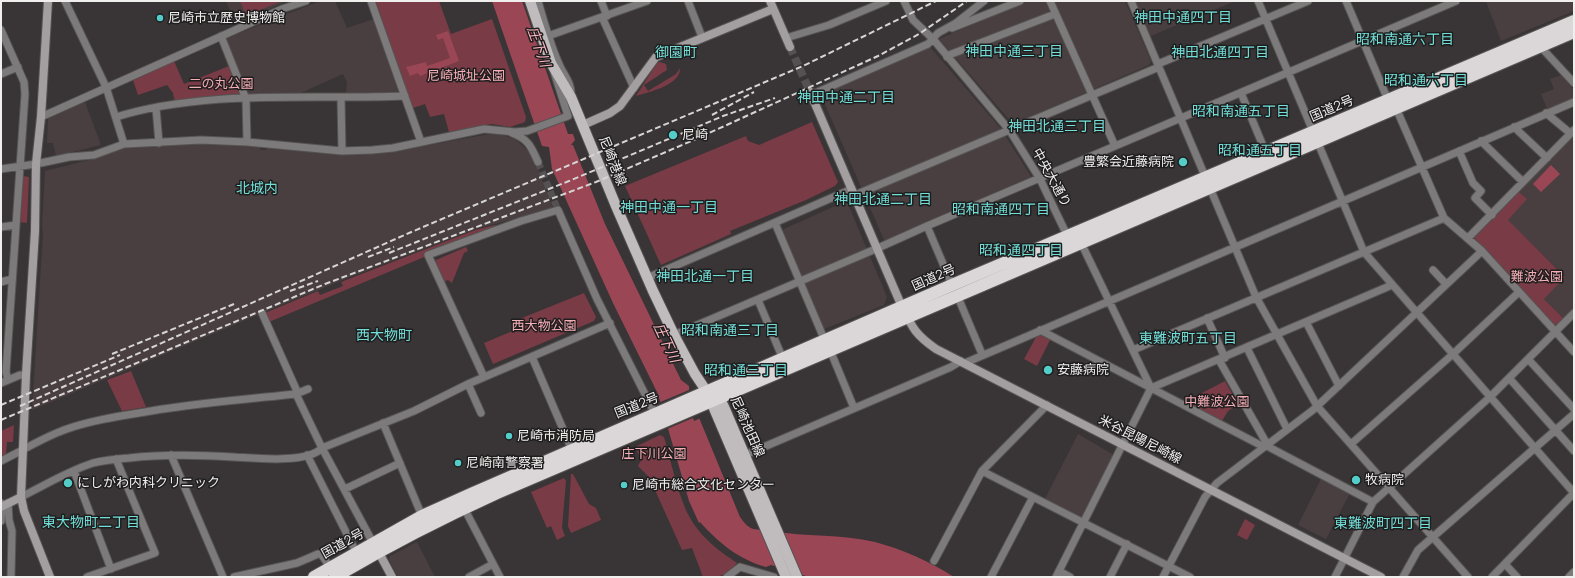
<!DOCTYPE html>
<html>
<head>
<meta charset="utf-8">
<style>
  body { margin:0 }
  #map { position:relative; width:1575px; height:578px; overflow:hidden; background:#393536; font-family:Manrope,sans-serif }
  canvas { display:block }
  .frame { position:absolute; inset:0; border:2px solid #f1eeee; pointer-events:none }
</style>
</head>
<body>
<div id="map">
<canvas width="1575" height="578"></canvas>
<div class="frame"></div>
</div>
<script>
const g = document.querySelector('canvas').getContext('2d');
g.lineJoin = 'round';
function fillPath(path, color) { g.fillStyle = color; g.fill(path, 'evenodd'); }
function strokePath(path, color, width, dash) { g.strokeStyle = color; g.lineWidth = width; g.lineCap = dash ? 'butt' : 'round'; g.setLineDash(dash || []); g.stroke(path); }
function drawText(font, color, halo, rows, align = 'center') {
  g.font = font + ' Manrope,"Noto Sans JP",sans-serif'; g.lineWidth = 3; g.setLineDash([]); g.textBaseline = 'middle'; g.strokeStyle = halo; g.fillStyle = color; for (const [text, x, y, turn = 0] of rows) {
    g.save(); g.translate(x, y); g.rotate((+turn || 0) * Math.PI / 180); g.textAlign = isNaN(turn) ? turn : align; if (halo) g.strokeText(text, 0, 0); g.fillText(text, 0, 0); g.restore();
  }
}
fillPath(new Path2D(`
  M226 1H296L291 3 285 2 236 24Z
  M320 1H335L347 28 374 19 399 88 396 94H346L347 82 343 74 296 95H249L226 40 227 38Z
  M1028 1H1125L1151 61 1149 65 1013 124 939 39Z
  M1133 1H1235L1148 37Z
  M1486 1H1574V11L1501 41Z
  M930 47 1001 129 1032 178 885 242 821 95 823 93Z
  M1561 75 1574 90V98L1547 109 1541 94 1554 89 1550 79Z
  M85 102 101 145 56 156 53 143H47L48 119 50 117Z
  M489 134 502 135 515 139 527 150 535 160 553 209 475 229 350 277 274 308 32 410 43 234 42 227 45 171 93 159 125 148 197 143 259 147 261 150H266L268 147 381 152 399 151Z
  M1574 136V307L1564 319 1544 299 1565 276 1507 220 1526 199 1519 192Z
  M844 202 848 204 887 297 884 305 824 329 781 232 784 229Z
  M1078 434 1112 454V460L1083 516 1079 517 1045 499Z
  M1321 479 1350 493 1326 539 1298 525Z
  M417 542 435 577H398L389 560 390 556Z`), '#493f40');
fillPath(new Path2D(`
  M240 1H282L246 16Z
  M379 1H439L451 34 492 19 526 117 525 122 510 127 492 124 449 132 444 114 430 117 425 104 413 108 377 6 376 2Z
  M174 61 184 84 229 66 241 95 175 102 173 93 167 85 138 95 133 80Z
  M660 62 666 64 667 70 644 85 648 91 676 74 680 68C681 85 649 92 636 96L657 63Z
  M812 122 838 182 835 186 806 200 730 231 731 234 661 265 625 186 746 136 748 141 759 145Z
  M23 176 29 177 27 223 20 222Z
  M1519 192 1527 199 1508 220 1565 277 1544 299 1564 319 1554 326 1474 238Z
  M495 225 496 227 269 322 265 313 318 291 320 295 343 286 341 282 475 230Z
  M466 247 468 251 464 253 452 283 448 280 443 282 434 264 436 260Z
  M584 293 596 317 594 321 493 364 484 343 515 330 512 322Z
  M1040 335 1050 340 1037 366 1024 359 1036 337Z
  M131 371 146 407 122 411 107 380Z
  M1225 381 1238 404 1228 411 1222 421 1193 407 1200 394Z
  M14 425 13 442H7L6 454 1 456V431Z
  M660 435 664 437C671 461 678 495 689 516 699 536 719 551 737 563 725 577 721 577 703 577L692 548 682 550 655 490H654L648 476 638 466 641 460 635 447Z
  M571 474H573L589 504 596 508 601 520 571 533 568 526Z
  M564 478 566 481 562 528 565 536 557 540 551 526 547 528 531 492Z
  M1245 519 1255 525 1247 540 1237 535Z`), '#793b45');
fillPath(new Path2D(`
  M492 1H522L568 134H573L575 140 571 145H573L605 224 681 380 689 386 700 420 740 517C743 521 747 527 753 529 759 530 766 530 771 531 806 537 841 534 875 542 902 549 931 562 954 577H809L771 565 766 567C738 559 719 543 700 522L699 523 689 501 658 394 613 303 552 169 549 147 542 146Z
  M448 31 459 61 420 76 418 73 410 76 406 67 426 62 427 66 450 58 443 38 438 40 436 35Z
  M1551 165 1560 174 1541 192 1533 184Z`), '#9a4655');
fillPath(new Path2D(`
  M689 385 691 386 701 418 694 421 693 418 667 429 658 403 689 390Z`), '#393536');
strokePath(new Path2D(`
  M538 162 558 210`), '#555152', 7, [7, 3.5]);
strokePath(new Path2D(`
  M790 47 810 92`), '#555152', 8, [8, 4]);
const street = new Path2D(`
  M65 1 106 87 124 144
  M371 1 421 142
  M538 1C544 22 550 44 559 64 564 76 572 83 571 96
  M601 1 607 16
  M688 1 702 37
  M904 1 913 20 933 39 1010 131 1040 179 1064 229C1070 237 1079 240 1084 249L1151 388 1056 577
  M1050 1 1115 146
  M1131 1 1256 297 1317 406 1468 577
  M1258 1 1364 252 1574 493
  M1346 1 1385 93 1389 100 1396 108 1444 218 1482 251 1574 352
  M602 17 634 88
  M952 28 1020 1
  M1 30 24 82 25 94 6 372 8 380
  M221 36 246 99 247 142
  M548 36 647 1
  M786 38 829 25 886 1
  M1539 45 1574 83
  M947 57 949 55 1055 14
  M1158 64 1308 1
  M1 74 18 67
  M1241 93 1266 153
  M811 95 928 44 938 33 956 23 984 1
  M341 98 342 151
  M156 108 159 143
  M1546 113 1570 133
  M41 117 282 9 306 1
  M116 117C207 89 310 100 405 96
  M1514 127 1547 158
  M512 133C528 139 531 146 538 162
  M1481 141 1523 182
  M1459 151 1473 183 1481 191 1475 198 1492 215
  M1 169 36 164 69 157 94 155 124 144 201 140 247 142 342 151 372 150 393 148 484 129 515 132 527 131 568 116 554 72
  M855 195 1159 67
  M775 223 825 341
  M927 226 952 285
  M1 227 16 225
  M1468 238 1574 130
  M1433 270 1446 284
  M647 278 852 189
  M1 282 12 279
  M957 295 982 354
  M758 300 783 359
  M262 313 296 389V394L308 389
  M1207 318 1225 358
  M1306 322 1339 386
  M1040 330 1264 447
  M674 335 878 248 927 226 1456 1
  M1247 348 1287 429
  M830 350 854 408
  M1133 350 1444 218
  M532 357 572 450
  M1528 359 1574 409
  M1219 360 1267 444
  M965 363 1574 102
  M484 377 428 255 521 221 558 210 597 299 655 414
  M1509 378 1574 451
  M1 383 20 375H26
  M468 384 481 413
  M1151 388 1392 285
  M383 423 422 516
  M1351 444 1453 354 1519 292
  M1265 445 1373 502
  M171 455 223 577
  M307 455 353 546
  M745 455 951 367 961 361
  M1 461C22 451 42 438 64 430 92 420 121 416 151 411 199 403 248 399 296 394L322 448 373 543
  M74 471 111 569
  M982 471 1190 577
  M345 489 400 463
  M21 497C45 485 68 471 93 463 105 460 117 459 129 458 164 454 199 455 233 457 254 458 307 464 322 448L414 411 468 384 610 323
  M1 503 2 506 1 521
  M8 503 9 520 12 531 11 577
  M463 506 500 577
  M934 561 982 471 1047 405
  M1505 564 1517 577
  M1059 571 1070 577
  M87 577 155 553 116 459
  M234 577 297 563 318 554H321L330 567
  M469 577 493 564
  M727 577 740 567 774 577
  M991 577 1033 497
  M1110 577 1127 544
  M1163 577 1205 497 1217 483 1313 410 1482 251
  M1335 577 1373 502 1490 397 1574 313
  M1403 577 1418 550 1574 414
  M1492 577 1574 493
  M1569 577 1574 572`);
const secondary = new Path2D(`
  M48 1 41 117 36 164 35 231 26 375 21 497 24 511 50 577
  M770 1 790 47
  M810 92 902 307C913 329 916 335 936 349L1381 577
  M583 125 610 113 620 106 656 57 773 9
  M1 507 21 497
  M377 549 392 577`);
const primary = new Path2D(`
  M530 1 551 63 571 97 616 206 653 291 674 335 695 374 707 392 786 577
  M713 394 719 397 724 407 797 577`);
const highway = new Path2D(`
  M314 577 422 516 471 494 952 285 1574 21
  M335 577C387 546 442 518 497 493L1574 32`);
strokePath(street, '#565353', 9);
strokePath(secondary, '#565353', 10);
strokePath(primary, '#565353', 12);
strokePath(highway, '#565353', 14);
strokePath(street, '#7c7a7a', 7);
strokePath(secondary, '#a39fa0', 8);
strokePath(primary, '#c0bcbd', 10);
strokePath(highway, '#dbd6d7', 12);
strokePath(new Path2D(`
  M712 115 754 92
  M389 253 569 181 723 116 775 98
  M368 257 394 247
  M290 291 318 281
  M112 354 234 304
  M1 405 120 355
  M20 406 409 233 803 66 936 1
  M1 420 325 284 596 182 696 139 878 56 919 34 967 1`), '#d7d4d4', 2, [6, 3]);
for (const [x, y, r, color] of [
  [160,18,4,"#54cdc8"],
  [673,135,5,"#54cdc8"],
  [1183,162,5,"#54cdc8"],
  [1048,370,5,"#54cdc8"],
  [509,436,4,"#54cdc8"],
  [458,463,4,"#54cdc8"],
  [1356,480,5,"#54cdc8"],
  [68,483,5,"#54cdc8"],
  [624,485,4,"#54cdc8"]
]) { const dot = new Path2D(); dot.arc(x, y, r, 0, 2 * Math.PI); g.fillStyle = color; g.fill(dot); strokePath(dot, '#1f1e1e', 1.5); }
drawText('13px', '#f1eeee', '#1f1e1e', [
  ["尼崎市立歴史博物館",168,18],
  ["尼崎",682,135],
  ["豊繁会近藤病院",1174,162,"right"],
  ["安藤病院",1057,370],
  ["尼崎市消防局",517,436],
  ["尼崎南警察署",466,463],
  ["牧病院",1365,480],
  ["にしがわ内科クリニック",77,483],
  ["尼崎市総合文化センター",632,485]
], 'left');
drawText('13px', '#f5adb6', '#1f1e1e', [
  ["尼崎城址公園",466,76],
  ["二の丸公園",221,84],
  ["難波公園",1537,277],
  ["西大物公園",544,326],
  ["中難波公園",1217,402],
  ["庄下川公園",654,454]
]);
drawText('13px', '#f1eeee', '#1f1e1e', [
  ["国道2号",1332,109,-23],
  ["尼崎港線",612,161,68],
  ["中央大通り",1051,178,61],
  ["国道2号",934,278,-24],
  ["国道2号",637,406,-22],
  ["尼崎池田線",747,427,66],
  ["米谷昆陽尼崎線",1140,440,27],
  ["国道2号",343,544,-29]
]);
drawText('14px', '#73ded8', '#1f1e1e', [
  ["神田中通四丁目",1183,18],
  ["昭和南通六丁目",1405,40],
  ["神田中通三丁目",1014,52],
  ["御園町",676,53],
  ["神田北通四丁目",1220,53],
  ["昭和通六丁目",1426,81],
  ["神田中通二丁目",846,98],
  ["昭和南通五丁目",1241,112],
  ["神田北通三丁目",1057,127],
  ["昭和通五丁目",1260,151],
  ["北城内",257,189],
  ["神田北通二丁目",883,200],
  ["神田中通一丁目",669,208],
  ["昭和南通四丁目",1001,210],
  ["昭和通四丁目",1021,251],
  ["神田北通一丁目",705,277],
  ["昭和南通三丁目",730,331],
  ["西大物町",384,336],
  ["東難波町五丁目",1188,339],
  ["昭和通三丁目",746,371],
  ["東大物町二丁目",91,523],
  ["東難波町四丁目",1383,524]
]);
drawText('italic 14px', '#feb6bf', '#1f1e1e', [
  ["庄下川",538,47,70],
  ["庄下川",666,343,65]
]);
</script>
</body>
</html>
